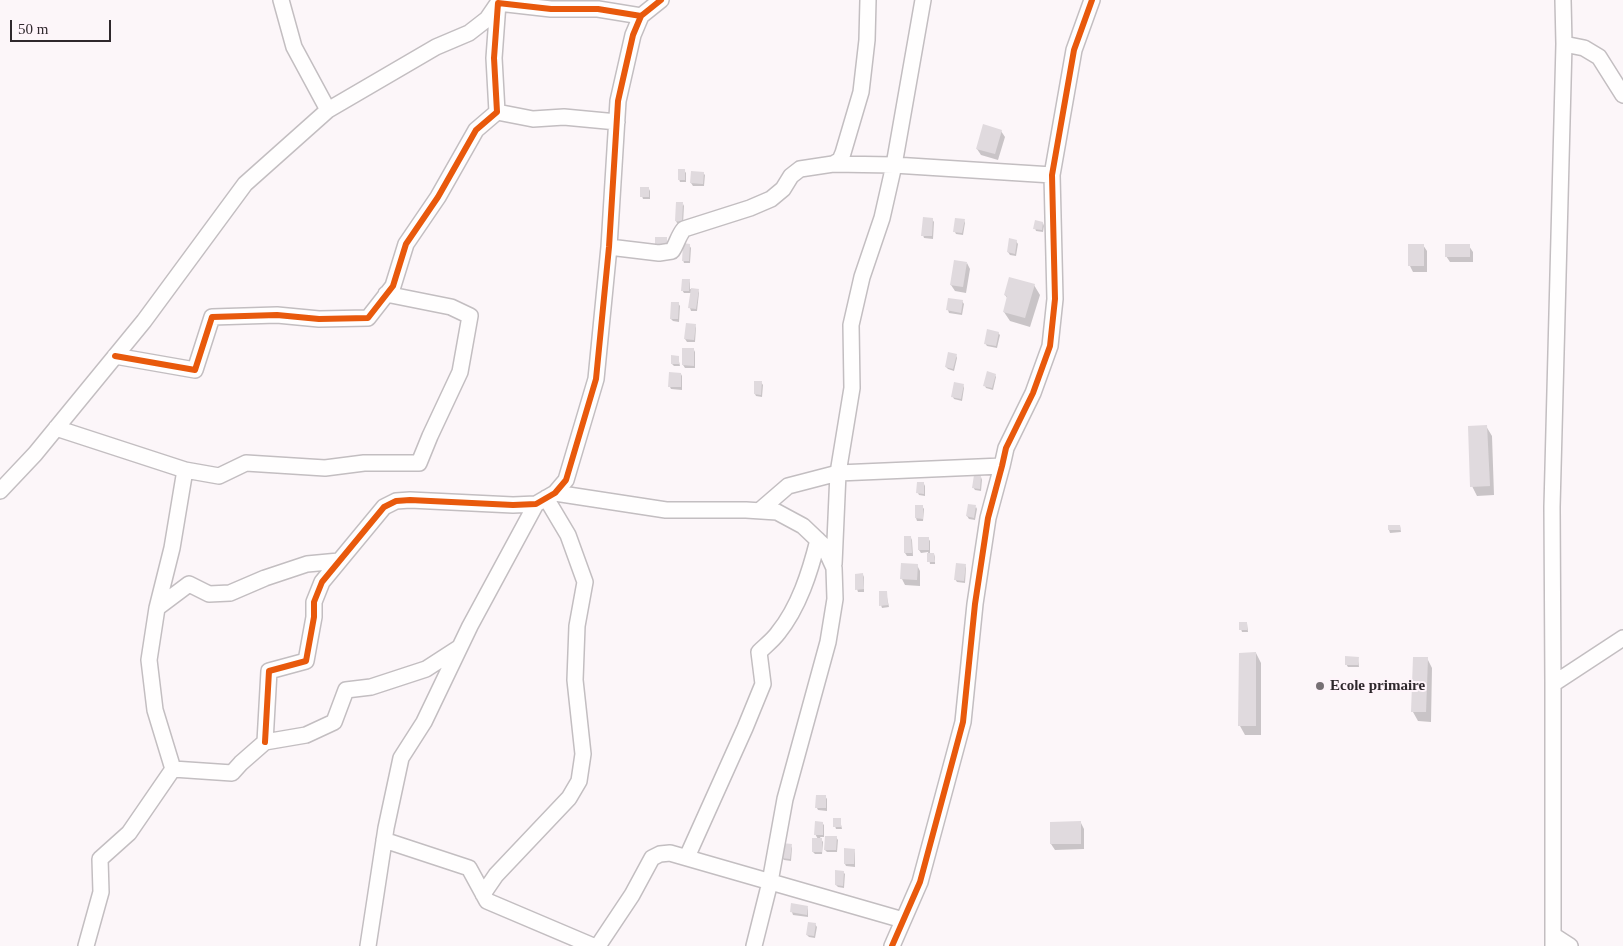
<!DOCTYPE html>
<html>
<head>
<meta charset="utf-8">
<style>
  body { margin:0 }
  #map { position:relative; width:1623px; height:946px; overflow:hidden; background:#fcf6f9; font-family:"Times New Roman",serif }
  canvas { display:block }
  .scale { position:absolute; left:10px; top:20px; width:101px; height:22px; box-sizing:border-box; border:2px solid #2e282c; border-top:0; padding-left:6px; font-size:15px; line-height:18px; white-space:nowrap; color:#2e282c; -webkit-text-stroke:4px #fef4fa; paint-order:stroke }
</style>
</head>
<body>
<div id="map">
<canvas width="1623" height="946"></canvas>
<div class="scale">50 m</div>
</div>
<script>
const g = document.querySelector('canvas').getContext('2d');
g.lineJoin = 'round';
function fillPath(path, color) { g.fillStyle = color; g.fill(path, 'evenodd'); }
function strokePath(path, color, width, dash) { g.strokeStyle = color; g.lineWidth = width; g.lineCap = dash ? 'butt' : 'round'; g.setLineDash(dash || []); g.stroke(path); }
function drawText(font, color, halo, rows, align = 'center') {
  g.font = font + ' "Times New Roman",serif'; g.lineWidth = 4; g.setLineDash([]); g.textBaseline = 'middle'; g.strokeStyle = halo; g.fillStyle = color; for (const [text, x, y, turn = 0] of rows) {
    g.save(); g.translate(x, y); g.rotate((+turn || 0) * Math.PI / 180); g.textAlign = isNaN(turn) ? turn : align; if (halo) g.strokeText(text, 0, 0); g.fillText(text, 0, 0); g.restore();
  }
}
fillPath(new Path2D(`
  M1001 131 1005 137 998 160 981 155 977 149Z
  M684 170 686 173V182H680L679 179Z
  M703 173 705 175 704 186H693L691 183Z
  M649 189 650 191V199H643L642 196Z
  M683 204 684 206 683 224 677 223 676 221Z
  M932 219 934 222 933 239 924 238 923 235Z
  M964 220 965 223 963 235 956 234 955 232Z
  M1043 223 1044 226 1043 232 1036 231 1035 228Z
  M1016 241 1018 244 1016 256 1010 255 1008 252Z
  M689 245 691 248 690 263H684L683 260Z
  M1423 245 1427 251V272H1413L1410 266Z
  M1469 246 1473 252V262H1450L1446 256Z
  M967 263 970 269 966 293 955 291 951 285Z
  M689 280 690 283V289L698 290 699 293 697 311H691L690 308 691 293H684L682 290Z
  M1034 285 1040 295 1030 327 1010 321 1004 312 1008 299 1005 295Z
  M962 301 964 304 962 315 949 313 948 310Z
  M678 303 680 306 679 322 673 321 671 319Z
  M695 325 696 328 695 342H687L685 339Z
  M998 333 1000 335 997 348 987 346 985 343Z
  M694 350 695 352V368H685L683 365Z
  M956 355 957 358 954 371 948 369 946 367Z
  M678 357 680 366H674L672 364Z
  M681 374 682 376V390L671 389 670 387Z
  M995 375 996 377 993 390 986 388 985 386Z
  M761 382 763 385 762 397 756 396 755 394Z
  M963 385 964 388 962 401 954 399 953 397Z
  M1486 426 1492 436 1494 495 1477 496 1472 486Z
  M981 477 982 480 981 491 975 490 973 487Z
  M924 484 925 486V496L919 495 918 493Z
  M916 506H922L924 509 923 521H917L916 518Z
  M976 507 977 509 975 520 969 519 967 516Z
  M1400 526 1401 532 1390 533 1389 530Z
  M905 538H911L912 540 913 556H907L905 553Z
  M919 538H928L930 541V554H934L935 557V564H930L928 552 921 553 919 550Z
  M917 565 920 571V586L905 585 902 579Z
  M965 565 966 568 965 583 957 582 955 579Z
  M863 575 864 577V592H858L857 589Z
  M886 592 889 607 882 608 881 605Z
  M1247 623 1248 632H1242L1241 629Z
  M1256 653 1261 663V735H1245L1240 726Z
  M1358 658 1359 667H1348L1346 664Z
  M1427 658 1432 668 1431 722 1418 721 1413 712Z
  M825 796 827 799V811L818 810 817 808Z
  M840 820 842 829H836L835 826Z
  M822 823 824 825V837H836L838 840 837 852H827L825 850 826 837H820L823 842 822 854H815L813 852 818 839 815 834Z
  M1081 823 1084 829V849L1055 850 1051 844Z
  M791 846 792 848 791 861 784 860 782 858Z
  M854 850 855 853V867L846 866 845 864Z
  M843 872 845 874 844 888 838 887 836 885Z
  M807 907 808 910V917L793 915 792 912Z
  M815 924 817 927 815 938 809 937 807 935Z`), '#0003');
fillPath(new Path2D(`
  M983 124 1002 130 995 154 976 149Z
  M678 169H685V180H678Z
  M691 171 704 172 703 184 690 183Z
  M640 187H649V197H640Z
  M676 202H683L682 222 675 221Z
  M923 217 933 218 932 236H921Z
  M955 218 965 219 962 233 953 232Z
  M1035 220 1043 222 1042 230 1033 229Z
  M655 237H667V250H655Z
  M1009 238 1017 240 1015 254 1007 252Z
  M683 243 690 244 689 261H682Z
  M1408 244H1424V266H1408Z
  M1445 244H1470V257H1445Z
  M954 260 967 262 963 287 950 285Z
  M1009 277 1035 284 1025 318 1003 312 1007 296 1004 295Z
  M682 279H690L689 291H681Z
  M691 288 699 289 696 309 688 308Z
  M948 298 963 300 961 313 946 310Z
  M671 302H679L678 319H670Z
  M686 323 696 324 694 340 684 339Z
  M987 329 999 332 996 346 984 344Z
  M682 348H694V366L682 365Z
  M948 352 957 354 953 369 945 367Z
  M671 355 679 356V364H671Z
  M987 371 996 374 992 388 983 386Z
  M669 372 681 373V387H668Z
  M754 381H762L761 395 754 394Z
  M954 382 964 384 961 399 951 397Z
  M1487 425 1490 486 1470 487 1468 426Z
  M974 475 981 476 980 489 972 488Z
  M917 482H924V494L916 493Z
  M968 504 976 505 974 518 966 516Z
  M915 505H923V519L915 518Z
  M1388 525H1400L1401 530H1388Z
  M904 536H911L912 553H904Z
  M918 537H929V550H918Z
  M927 553H934L935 562H927Z
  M901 563 918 564 917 580 900 579Z
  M956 563 966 564 964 581 954 580Z
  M863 573 864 589 855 590V574Z
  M879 591H887L888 605 879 606Z
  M1239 622H1247V630H1239Z
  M1256 652V726H1238L1239 653Z
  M1345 656 1359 657 1358 665H1345Z
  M1413 657H1428L1426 712H1411Z
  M816 795H826V808H815Z
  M833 818H841V827H833Z
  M815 821 823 822V835H814Z
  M1081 821V844H1050V822Z
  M825 836H837L836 850H824Z
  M812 838H822V852H812Z
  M782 843 792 844 790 859 781 858Z
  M844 848 855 849 854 864H844Z
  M835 870 844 871 843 886 835 885Z
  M791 903 808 906 807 915 790 912Z
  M808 922 816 923 814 936 806 935Z`), '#e0dade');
const minor = new Path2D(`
  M281 0 294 47 328 110
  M1563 0 1564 44 1552 507 1553 684 1623 638
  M1564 44 1584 48 1599 57 1623 95
  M497 112 533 119 564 117 617 122
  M833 164 894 165 1052 175
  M609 247 659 253 672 251C677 244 678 236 684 229L750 208 771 199 783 189 791 176 800 169 833 164 840 160 843 153 861 92 867 40 868 0
  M115 356 195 370 212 317 277 315 319 319 368 318 393 286 406 244 438 197 476 130 497 112 494 58 498 3 551 9H598L641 16
  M56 428 185 470 219 476 246 463 325 468 364 463H419L430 436 460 372 470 316 451 307 386 294
  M185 470 172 548 157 608 149 660 155 710 173 769 232 773 241 763 265 742 306 735 334 722 346 690 371 687 426 669 460 647
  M0 491 35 454 144 321 245 184 328 110 436 47 469 33 487 19 498 3
  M555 493 666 510H746L777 512 803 526 824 546 834 568 835 599 828 642 785 799 770 882 754 946
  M759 511 788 486 838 473 1002 466
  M834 564 838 473 852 388 851 325 862 277 882 218 894 165 923 0
  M157 608 189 584 209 594 230 593 265 578 307 564 339 561
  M1553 684V946
  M265 742 269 671 306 661 314 617V602L322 582 384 507 396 501 410 500 513 505 536 504 555 493 566 480 596 379 609 247 618 101 633 35 641 16 661 0
  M384 840 469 868 487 901 593 946
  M687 857 745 728 763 684 759 652C765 646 773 640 778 633 799 607 810 572 818 540
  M483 894 496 875 569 798 579 781 583 754 575 680 577 626 585 582 568 535 546 498
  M1553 935 1570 946
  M86 946 101 892 100 859 129 833 173 769
  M368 946 386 828 401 758 424 722 470 626 536 504
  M598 946 632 895 652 858 660 854 670 853 903 920
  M892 946 920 882 963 722 975 604 988 518 1002 466 1006 448 1033 393 1050 346 1055 299 1052 175 1074 50 1092 0`);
strokePath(minor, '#c3bec1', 18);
strokePath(minor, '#fffefe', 15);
strokePath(new Path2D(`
  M115 356 195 370 212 317 277 315 319 319 368 318 393 286 406 244 438 197 476 130 497 112 494 58 498 3 551 9H598L641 16
  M265 742 269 671 306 661 314 617V602L322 582 384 507 396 501 410 500 513 505 536 504 555 493 566 480 596 379 609 247 618 101 633 35 641 16 661 0
  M892 946 920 882 963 722 975 604 988 518 1002 466 1006 448 1033 393 1050 346 1055 299 1052 175 1074 50 1092 0`), '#e8590c', 6);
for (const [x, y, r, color] of [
  [1320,686,5,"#767074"]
]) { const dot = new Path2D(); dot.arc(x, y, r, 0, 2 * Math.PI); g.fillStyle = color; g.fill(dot); strokePath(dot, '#fef4fa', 2); }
drawText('bold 15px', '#2e282c', '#fef4fa', [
  ["Ecole primaire",1330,686]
], 'left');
</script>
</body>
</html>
